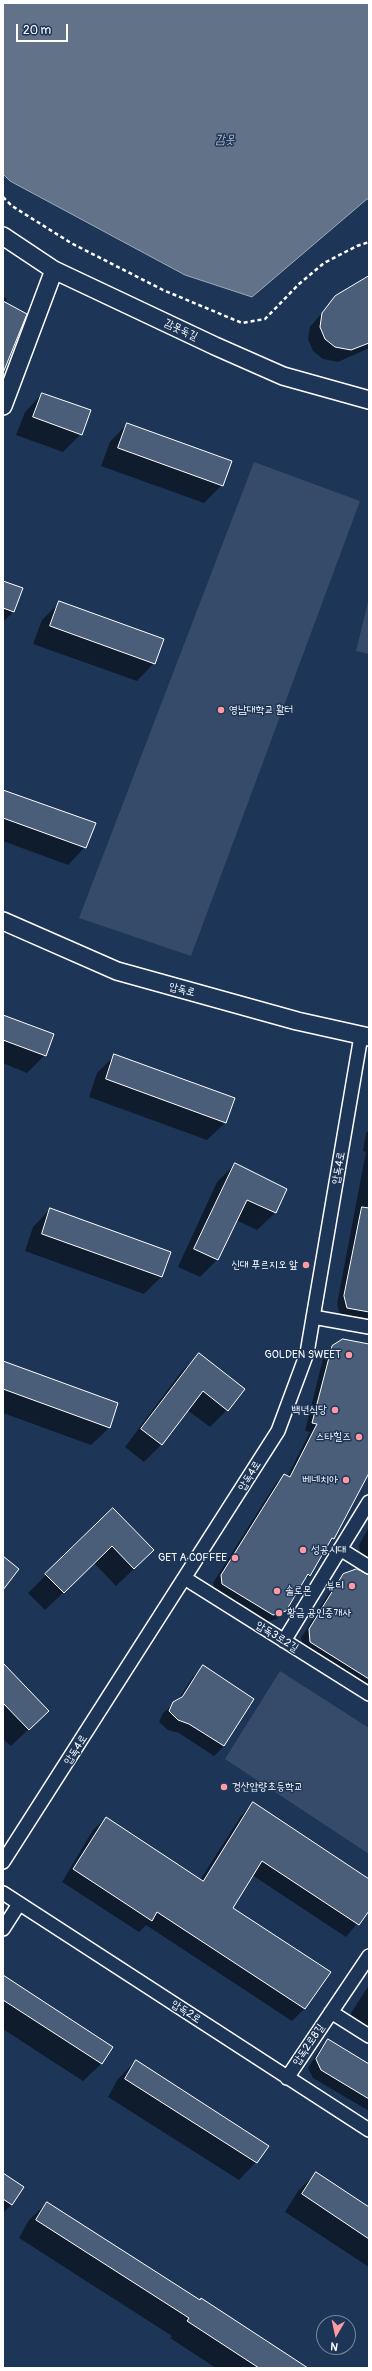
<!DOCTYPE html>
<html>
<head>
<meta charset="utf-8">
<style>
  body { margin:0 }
  #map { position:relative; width:372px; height:2371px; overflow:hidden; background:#1d3557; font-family:Pangolin,sans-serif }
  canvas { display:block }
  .frame { position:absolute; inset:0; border:4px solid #fff; pointer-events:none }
  .north { position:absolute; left:316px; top:2315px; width:40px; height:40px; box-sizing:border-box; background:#1d3557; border:1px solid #77869a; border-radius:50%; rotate:189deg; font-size:11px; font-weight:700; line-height:16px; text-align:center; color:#fff }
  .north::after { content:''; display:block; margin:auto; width:14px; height:18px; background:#ff9aa2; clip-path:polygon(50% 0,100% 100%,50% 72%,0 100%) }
  .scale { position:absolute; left:16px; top:24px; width:52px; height:18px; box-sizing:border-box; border:2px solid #fff; border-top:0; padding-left:5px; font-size:12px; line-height:14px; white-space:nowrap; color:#fff; -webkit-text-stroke:3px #1d3557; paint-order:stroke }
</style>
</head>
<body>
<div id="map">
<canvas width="372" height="2371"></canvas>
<div class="frame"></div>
<div class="north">N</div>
<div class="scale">20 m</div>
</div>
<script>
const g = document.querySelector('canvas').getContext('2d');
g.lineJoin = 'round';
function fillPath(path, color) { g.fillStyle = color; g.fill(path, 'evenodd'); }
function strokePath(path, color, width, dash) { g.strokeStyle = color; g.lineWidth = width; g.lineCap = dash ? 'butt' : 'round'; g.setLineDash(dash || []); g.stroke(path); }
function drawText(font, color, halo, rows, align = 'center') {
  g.font = font + ' Pangolin,"Poor Story",sans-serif'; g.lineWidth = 3; g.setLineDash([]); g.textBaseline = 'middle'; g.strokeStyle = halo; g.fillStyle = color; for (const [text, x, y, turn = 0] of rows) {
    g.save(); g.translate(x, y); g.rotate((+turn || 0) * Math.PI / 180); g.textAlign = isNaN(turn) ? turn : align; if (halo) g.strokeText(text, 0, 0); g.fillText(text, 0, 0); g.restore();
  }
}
fillPath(new Path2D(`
  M254 462 360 501 191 956 79 918Z
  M369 598V654L356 651Z
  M280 1671 369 1728V1854L225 1759Z`), '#364b69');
const water = new Path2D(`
  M3 3H369V199H367L252 297 185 275 10 181 3 174Z`);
fillPath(water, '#617289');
strokePath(water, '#a0aab8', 1);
fillPath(new Path2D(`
  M369 279V348L338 362 323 359 313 351 308 339 310 327 336 296Z
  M3 296 7 299 5 303 3 369Z
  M42 394 81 434 63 452 16 435 25 412Z
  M127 424 222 485 204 503 101 466 110 442Z
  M3 582 22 589 13 612 3 622Z
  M59 603 154 663 137 681 33 644 42 620Z
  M3 791 85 847 68 865 3 841Z
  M3 1016 45 1055 27 1073 3 1063Z
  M114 1056 233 1098 225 1123 207 1140 89 1097 97 1073Z
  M369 1130V1320L340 1315 337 1304 366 1152 363 1151 366 1133Z
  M235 1164 286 1189 275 1213 257 1230 236 1220 217 1260 200 1277 178 1267 217 1182Z
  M50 1209 161 1277 144 1294 25 1251 33 1227Z
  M369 1345V1471L334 1538 328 1544 310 1575 301 1583 285 1611 277 1619 264 1622 215 1592 213 1583 276 1483 284 1475 287 1477 310 1432 305 1431 324 1355 332 1346Z
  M199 1355 227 1410 210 1427 187 1410 162 1444 144 1462 125 1447 181 1372Z
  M3 1362 117 1403 109 1428 91 1445 3 1413Z
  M113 1509 135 1568 116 1586 94 1563 45 1610 28 1593Z
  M369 1527V1693L303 1650 301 1638 335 1583 343 1574 369 1576V1572L362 1566 359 1545Z
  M203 1667 224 1746 214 1756 179 1733 168 1730 159 1722 163 1713 177 1701 193 1677Z
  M3 1675 30 1728 11 1746 3 1739Z
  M253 1803 369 1880V1909L346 1937 252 1875 231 1908 305 2008 292 2021 146 1925 139 1932 62 1882 93 1830 106 1818 200 1880 241 1816Z
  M3 1976 112 2047 101 2064 83 2081 3 2029Z
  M369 1985V2032L353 2023 351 2013Z
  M328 2041 369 2066V2111L313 2078 308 2068 320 2049Z
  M136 2061 256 2162 239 2180 108 2097 118 2079Z
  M316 2173 369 2208V2267L285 2212 298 2191Z
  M3 2175 12 2204 3 2213Z
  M47 2203 307 2368H216L170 2338 172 2336 19 2238 29 2220Z`), '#0007');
const building = new Path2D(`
  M369 276V343L351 350 335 347 325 339 320 327 322 313 335 296Z
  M3 301 27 314 3 373Z
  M42 393 91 410 82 435 33 417Z
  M127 423 232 461 223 486 118 448Z
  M3 581 23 588 14 612 3 608Z
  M59 601 164 639 155 664 50 626Z
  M3 790 96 823 86 848 3 818Z
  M3 1015 54 1034 46 1056 3 1040Z
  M114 1054 235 1098 226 1123 106 1079Z
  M235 1163 287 1189 276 1213 247 1200 218 1260 194 1249Z
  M362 1207 369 1208V1312L347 1308 344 1296Z
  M50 1208 171 1252 162 1277 42 1234Z
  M343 1339 369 1344V1473L334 1539 332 1538 310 1576 308 1574 286 1611 273 1615 222 1584 221 1575 284 1474 290 1477 317 1424 312 1423 332 1346Z
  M199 1353 245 1389 228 1411 203 1391 162 1445 141 1429Z
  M3 1361 118 1403 110 1428 3 1389Z
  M113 1508 154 1550 134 1569 112 1546 64 1593 45 1574Z
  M3 1556 19 1569 3 1590Z
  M357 1569 369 1575V1679L310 1642 309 1629 343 1574Z
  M3 1663 49 1711 29 1730 3 1703Z
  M203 1665 254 1699 224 1746 189 1724 178 1720 169 1711 173 1702 182 1697Z
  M253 1802 369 1879V1911L359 1925 262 1861 233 1908 331 1972 305 2009 157 1912 152 1921 73 1869 106 1817 203 1881Z
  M3 1975 113 2047 102 2064 3 2000Z
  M328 2039 369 2064V2099L321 2070 316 2059Z
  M136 2060 269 2146 257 2163 125 2079Z
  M316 2172 369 2207V2239L302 2194Z
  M3 2173 24 2187 12 2205 3 2199Z
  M47 2202 200 2300 201 2298 308 2368H259L187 2321 189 2318 36 2220Z`);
fillPath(building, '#4a5d79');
strokePath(building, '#fff', 1);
const minor = new Path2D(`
  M313 1317 369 1327
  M340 1549 369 1567
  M186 1579 369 1694
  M284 1641 369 1502
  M3 1862 278 1431 307 1353 361 1036
  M3 1893 369 2130
  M3 1929 19 1904
  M331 2012 369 2036
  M287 2078 369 1956`);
const tertiary = new Path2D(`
  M3 236 54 270 215 346 283 376 369 400
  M3 406 54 270
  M3 921 117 971 297 1021 369 1037`);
strokePath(minor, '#fff', 16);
strokePath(tertiary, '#fff', 20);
strokePath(new Path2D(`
  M3 197 12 206 71 243 163 290 242 323 265 319 299 284 324 263 357 246 369 242`), '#fff', 2.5, [4, 3]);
strokePath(minor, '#1d3557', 13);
strokePath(tertiary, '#1d3557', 17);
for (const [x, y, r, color] of [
  [221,710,4,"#ff9aa2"],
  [306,1265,4,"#ff9aa2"],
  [349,1355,4,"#ff9aa2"],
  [335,1410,4,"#ff9aa2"],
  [359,1437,4,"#ff9aa2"],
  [346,1480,4,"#ff9aa2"],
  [303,1550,4,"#ff9aa2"],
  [235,1558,4,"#ff9aa2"],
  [352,1586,4,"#ff9aa2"],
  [277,1591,4,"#ff9aa2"],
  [279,1613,4,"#ff9aa2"],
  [224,1787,4,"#ff9aa2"]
]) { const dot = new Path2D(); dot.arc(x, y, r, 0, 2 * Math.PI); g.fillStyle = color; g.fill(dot); strokePath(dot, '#1d3557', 1.5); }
drawText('11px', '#fff', '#1d3557', [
  ["감못둑길",181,330,25],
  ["압독로",182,990,15],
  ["압독4로",339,1168,-80],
  ["압독4로",250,1476,-58],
  ["압독3로2길",277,1637,32],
  ["압독4로",76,1750,-57],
  ["압독2로",186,2012,33],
  ["압독2로8길",309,2045,-56]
]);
drawText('11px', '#fff', '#1d3557', [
  ["영남대학교 활터",229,710,"left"],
  ["신대 푸르지오 앞",298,1265],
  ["GOLDEN SWEET",341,1355],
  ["백년식당",327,1410],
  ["스타힐즈",351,1437],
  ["베네치아",338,1480],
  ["성공시대",311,1550,"left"],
  ["GET A COFFEE",227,1558],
  ["뷰티",344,1586],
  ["솔로몬",285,1591,"left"],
  ["황금 공인중개사",287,1613,"left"],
  ["경산압량초등학교",232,1787,"left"]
], 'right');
drawText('italic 12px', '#b8c0ca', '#1d3557', [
  ["감못",225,140]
]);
</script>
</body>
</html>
